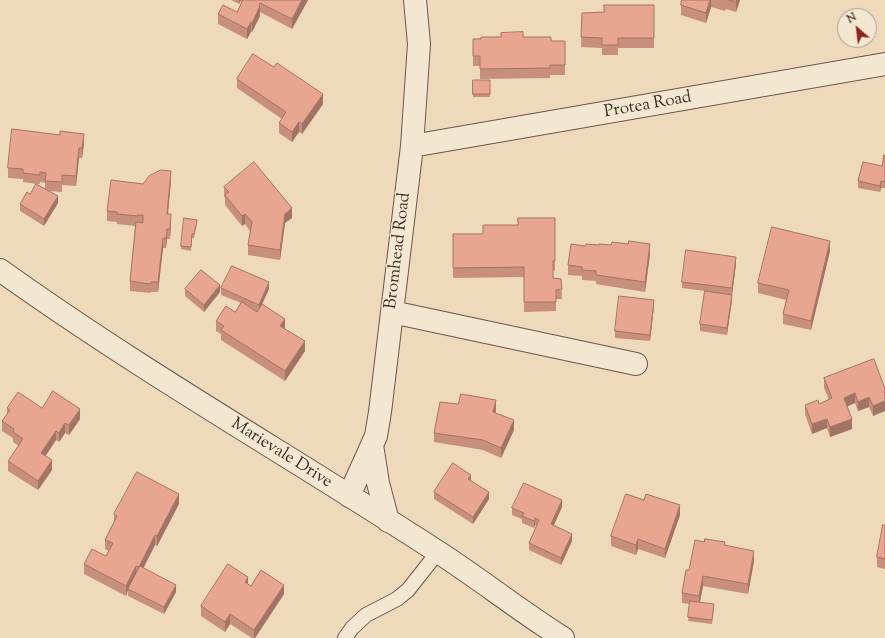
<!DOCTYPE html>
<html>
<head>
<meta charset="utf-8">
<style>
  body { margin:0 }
  #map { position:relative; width:885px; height:638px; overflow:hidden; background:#eedaba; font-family:"Sorts Mill Goudy",serif }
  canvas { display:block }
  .north { position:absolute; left:837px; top:8px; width:40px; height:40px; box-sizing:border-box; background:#f4e7d2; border:1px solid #aa9c8e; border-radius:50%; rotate:332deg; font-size:11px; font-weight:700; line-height:16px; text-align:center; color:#3c2c27 }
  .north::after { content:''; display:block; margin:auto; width:14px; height:18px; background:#8f2418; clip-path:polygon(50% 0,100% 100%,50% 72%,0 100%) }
</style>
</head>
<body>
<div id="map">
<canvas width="885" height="638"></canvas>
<div class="north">N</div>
</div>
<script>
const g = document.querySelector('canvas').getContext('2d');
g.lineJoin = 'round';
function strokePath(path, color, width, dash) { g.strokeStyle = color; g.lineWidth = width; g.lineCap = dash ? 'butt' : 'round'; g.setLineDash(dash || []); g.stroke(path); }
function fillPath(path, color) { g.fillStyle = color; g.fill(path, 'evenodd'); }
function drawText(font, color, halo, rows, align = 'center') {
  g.font = font + ' "Sorts Mill Goudy",serif'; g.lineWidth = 3; g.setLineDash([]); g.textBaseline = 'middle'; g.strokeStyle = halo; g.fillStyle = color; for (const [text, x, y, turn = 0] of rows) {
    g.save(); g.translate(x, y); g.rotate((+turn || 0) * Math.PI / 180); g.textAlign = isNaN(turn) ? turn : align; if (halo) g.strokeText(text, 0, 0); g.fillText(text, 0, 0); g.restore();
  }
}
const service = new Path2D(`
  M345 638 352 628 366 615 397 599 408 590 438 552`);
const minor = new Path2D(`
  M412 146 885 64
  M0 270C141 371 292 457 438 552 480 579 520 611 563 638
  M392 312 636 364
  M372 445 378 483 388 521
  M349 496 376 436 380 412 412 146 419 44 415 0`);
strokePath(service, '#68584c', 16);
strokePath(minor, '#68584c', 24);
strokePath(service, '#f4e7d2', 14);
strokePath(minor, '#f4e7d2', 22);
fillPath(new Path2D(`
  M231 0H308L292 29 260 12V16L252 32H251L247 39 218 24V14L237 12 242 2 241 1 239 4Z
  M682 0H740L736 12 726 9 725 11 711 7 706 23 681 15V5Z
  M654 5V48H618V55H602V48L581 47 582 13 604 12Z
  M501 37H523L551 41H565V75H550V78L480 79V66H473V39Z
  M237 79 323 104 302 134 299 132 292 142 279 133V123L282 119 237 88Z
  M473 80H490V97H473Z
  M84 144 82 158H79L76 186 62 185V192L48 191 58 203 44 226 20 211V204L30 194 36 184 23 182V179L8 178V168ZM40 182 45 183V189L37 184H40Z
  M885 156V188H881L880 192 858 188V181L882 166Z
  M171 180 168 214 171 224 170 239H167L166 248H163L158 292H151L150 293 130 291V281L135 226 117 224V222L107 221V211L143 184Z
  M224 187 292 218 285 223 280 260 248 255V245L250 231 245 224 242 226 225 205V198L224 197Z
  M555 218V271L553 270V278L561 279 562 299H556V311L524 312V277L453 278V234H483V225H518Z
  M197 224 194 238H192L191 251 181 249V246Z
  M611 245 650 254 645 292 596 284V281L582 280V276L568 275V265L585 246Z
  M830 251 811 330 783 324V314L786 300 758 293V283Z
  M736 264 727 335 700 331V324L705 291 682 288V282Z
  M221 288 269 289 262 304 305 351 285 381 221 340V334L216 331V321L235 312 241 303 221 295Z
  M185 289 220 292 204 312 185 296Z
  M654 306 650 341 615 338V331Z
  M874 359 873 416 869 407 858 411 855 403 847 406 852 429 830 437 827 428 812 434 805 414V405L819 404 829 400 824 388V378Z
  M7 408H42L80 419 69 435 65 433 59 442 56 440 45 456 52 470 38 490 8 471V461L19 446 13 442V438L2 431V421L7 415Z
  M496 410V413L514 430 501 458 483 450 434 442V433Z
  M434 492 489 499 473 524 434 499Z
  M179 504 157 546 155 545 143 568 176 592 164 614 128 596V590L126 596 84 574V564L106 556 109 551 105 549V540L114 523V514Z
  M562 507 554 525 572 541 561 565 529 550V543L537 526 535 525 534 528 522 523V519L512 515V508Z
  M680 515 665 558 638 549 636 555 611 546V536Z
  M885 525V569L877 567V557Z
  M725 545 754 561 748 594 703 586 700 602 714 608 712 624 688 621 690 604 682 603V593L689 570Z
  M248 584 251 586 284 594 255 638H252L230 624 225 632 201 616V606Z`), '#c88f7c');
fillPath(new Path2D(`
  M239 0H241L239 4Z
  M302 0H308L292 29V19Z
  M710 0H711V7L706 23V13Z
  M737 0H740L736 12V2Z
  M260 3V16L252 32V23Z
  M251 22V32L247 39V29Z
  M323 94V104L302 134V124Z
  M299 122V132L292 142V132Z
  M84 134V144L82 158V148Z
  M79 148V158L76 186V176Z
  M171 171V180L167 224V214Z
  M881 181V188L880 192V186Z
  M58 196V203L44 226V219Z
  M292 208V218L285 223 280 260V250L285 214Z
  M171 214V224L170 239V229Z
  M245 214V224L242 226V216Z
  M167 229V239L166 248V238Z
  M163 238V248L158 292V282Z
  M830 241V251L811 330V321Z
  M650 244V254L645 292V282Z
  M736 257V264L732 295V288Z
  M269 282V289L259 311V305Z
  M220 285V292L204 312V305Z
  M732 295V301L727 335V328Z
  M654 300V306L650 341V335Z
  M285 319V329L280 326Z
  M305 341V351L285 381V371Z
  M885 391V411L873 416V406Z
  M855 393V403L844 408V398Z
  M869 397V407L858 411V402Z
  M496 400V410L493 422V412Z
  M80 409V419L69 435V425Z
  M827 419V428L812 434V424Z
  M852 419V429L830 437V427Z
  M514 420V430L501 458V448Z
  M65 423V433L59 442V433Z
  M56 431V440L41 463V453Z
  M52 460V470L38 490V481Z
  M471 475V482L468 479Z
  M489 492V499L473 524V517Z
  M179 494V504L157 546V536Z
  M562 500V507L551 531V524Z
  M680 505V515L665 558V549Z
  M535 518V525L534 528V521Z
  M572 534V541L561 565V558Z
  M155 535V545L139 577V567Z
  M638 539V549L636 555V545Z
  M754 551V561L748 594V584Z
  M136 566V575L128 589V590L126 596V586Z
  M703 576V586L699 606V596Z
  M248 577V587L245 582Z
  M176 585V592L164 614V607Z
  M284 585V594L255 638H254V630Z
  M230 614V624L225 632V622Z`), '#a27465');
const building = new Path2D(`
  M243 0H302L292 19 260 3 259 5 260 6 252 23 251 22 247 29 218 14 223 5 237 12Z
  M682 0H710L706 13 681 5Z
  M728 0H737L736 2Z
  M604 5H654V38H618V45H602V38L581 37 582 13 604 12Z
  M523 32V37H551V41H565V65H550V68L480 69V56H473V39H481V37H501V33Z
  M253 54 274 67 277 63 323 94 302 124 299 122 292 132 279 123 286 112 237 79Z
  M473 80H490V94H473Z
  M12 129 60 135V131L84 134 82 148H79L76 176 62 175V182L45 181 46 173 40 172V175L23 173V169L8 168Z
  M884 155 885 156V182L881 181 880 186 858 181 863 162 882 166Z
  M254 162 292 208 285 214 280 250 248 245 252 222 245 214 242 216 225 195 229 192 224 187Z
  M161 170 171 171 167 214H171L170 229H167L166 238H163L158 282H151L150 284 130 281 136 222 143 223V215H138V216L117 214V212L107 211 111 180 143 184 149 176Z
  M36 184 58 196 44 219 20 204 27 192 30 194Z
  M184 218 197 220 194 234H192L191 247 181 246Z
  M518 218H555V261H553V278L561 279 562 289 556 290V302H524V267L453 268V234H483V225H518Z
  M772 227 830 241 811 321 783 314 789 290 758 283Z
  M629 241 650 244 645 282 596 275V271L582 270V267L568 265 571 244 585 246 586 244 599 245V244L611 245 612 242 628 244Z
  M686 250 736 257 732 288 682 282Z
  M232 266 269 282 259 305 221 288Z
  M201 270 220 285 204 305 185 289Z
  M705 291 732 295 727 328 700 324Z
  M619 296 654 300 650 335 615 331Z
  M242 302 257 312 262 304 285 319 280 326 305 341 285 371 221 330 224 326 216 321 226 306 235 312Z
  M874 359 885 389V391L884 392 885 393V401L873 406 869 397 858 402 855 393 844 398 852 419 830 427 827 419 812 424 805 405 818 400 819 404 832 398 824 378Z
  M53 391 80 409 69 425 65 423 59 433 56 431 41 453 52 460 38 481 8 461 23 439 13 432 14 429 2 421 10 410 7 408 18 392 42 408Z
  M461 394 496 400 493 412 514 420 501 448 483 440 434 433 440 402 458 404Z
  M453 463 471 475 468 479 489 492 473 517 434 492Z
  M137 472 179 494 157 536 155 535 139 567 136 566 126 586 84 564 92 549 106 556 113 543 105 540 117 516 114 514Z
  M524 483 562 500 551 524 572 534 561 558 529 543 539 520 535 518 534 521 522 516 524 513 512 508Z
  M626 494 644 500 646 494 680 505 665 549 638 539 636 545 611 536Z
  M883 525H885V559L877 557Z
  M705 539 725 542 724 545 754 551 748 584 703 576 699 596 682 593 686 570H689L695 540 704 542Z
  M228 564 248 577 245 582 251 586 261 570 284 585 254 630 230 614 225 622 201 606Z
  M140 566 176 585 164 607 128 589Z
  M690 601 714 604 712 620 688 617Z`);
fillPath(building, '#e8a690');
strokePath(building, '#a27465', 1);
drawText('17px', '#3c2c27', '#f4e7d2', [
  ["Protea Road",648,106,-10],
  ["Bromhead Road",399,251,-83],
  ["Marievale Drive",281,454,32]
]);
</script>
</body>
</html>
